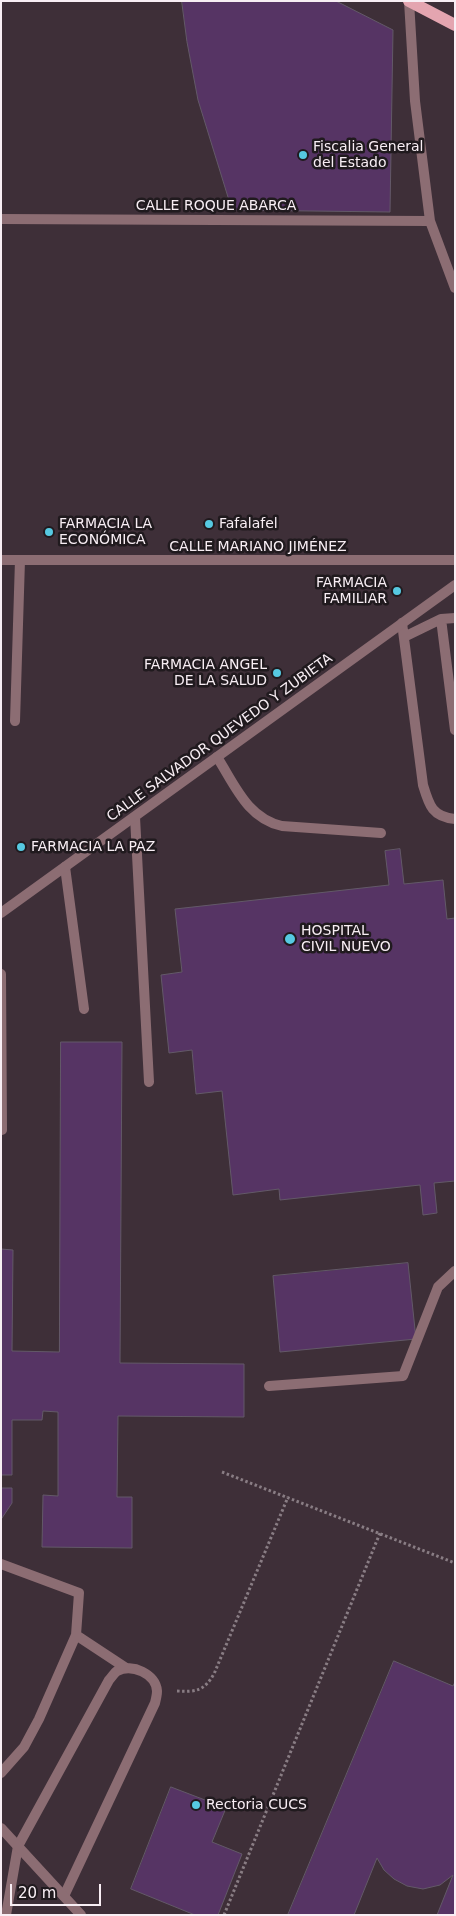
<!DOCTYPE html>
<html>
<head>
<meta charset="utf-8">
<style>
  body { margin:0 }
  #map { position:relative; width:456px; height:1916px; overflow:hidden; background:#3e2f38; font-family:"DejaVu Sans",sans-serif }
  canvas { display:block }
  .frame { position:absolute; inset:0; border:2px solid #f8eef4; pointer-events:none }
  .scale { position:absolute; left:10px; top:1884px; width:91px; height:22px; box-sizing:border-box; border:2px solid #f8eef4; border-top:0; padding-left:6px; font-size:15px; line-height:18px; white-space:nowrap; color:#f8eef4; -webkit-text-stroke:4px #201a1e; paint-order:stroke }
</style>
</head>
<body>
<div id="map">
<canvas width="456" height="1916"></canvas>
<div class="frame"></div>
<div class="scale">20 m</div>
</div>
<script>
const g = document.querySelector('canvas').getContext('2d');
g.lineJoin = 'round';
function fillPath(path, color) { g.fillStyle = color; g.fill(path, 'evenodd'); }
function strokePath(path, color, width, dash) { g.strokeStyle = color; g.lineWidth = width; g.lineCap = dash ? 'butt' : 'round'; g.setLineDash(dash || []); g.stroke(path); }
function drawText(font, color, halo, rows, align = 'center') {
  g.font = font + ' "DejaVu Sans",sans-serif'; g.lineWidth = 5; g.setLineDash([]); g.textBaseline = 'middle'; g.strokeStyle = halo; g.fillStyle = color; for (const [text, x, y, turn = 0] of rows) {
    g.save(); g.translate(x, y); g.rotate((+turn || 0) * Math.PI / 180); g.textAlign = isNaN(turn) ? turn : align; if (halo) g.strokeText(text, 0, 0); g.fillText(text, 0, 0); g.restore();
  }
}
const building = new Path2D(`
  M182 1H336L393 30 390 212 232 210 198 100 187 42Z
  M400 849 404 884 443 880 447 919 455 918V1181L434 1183 437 1213 423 1215 420 1185 280 1200 279 1189 233 1195 222 1091 196 1094 192 1050 169 1053 161 975 182 972 175 909 389 885 385 851Z
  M61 1042H122L120 1363 244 1364V1417L118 1416 117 1497H132V1548L42 1547 43 1495 58 1496V1412L43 1411 42 1420H12V1475H1V1249L13 1250 12 1351 59 1352Z
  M408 1263 416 1339 280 1352 273 1276Z
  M1 1488H12V1503L2 1518Z
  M394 1661 453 1686 455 1682V1915H437L453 1875 440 1885 423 1889 407 1886 394 1879 384 1870 377 1858 354 1915H288Z
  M171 1787 226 1808 212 1842 242 1854 218 1915H195L131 1889Z`);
fillPath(building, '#563464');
strokePath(building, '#635968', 1);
strokePath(new Path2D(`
  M222 1472 455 1563
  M177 1691C196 1692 204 1691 214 1674L288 1497
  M224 1915 380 1533`), '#897d84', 3, [2.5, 2.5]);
strokePath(new Path2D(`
  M455 618 441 619 455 730
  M402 623 423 785C429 805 432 817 455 819
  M404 637 441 619
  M15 721 20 560
  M217 757C235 785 247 818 282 826L381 833
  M135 817 149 1082
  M65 867 84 1009
  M1 974 2 1130
  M269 1386 403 1376 438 1287 455 1271
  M1 1564 79 1593 76 1635 39 1719 24 1747 1 1773
  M76 1635 126 1668
  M6 1915 18 1846 109 1680C112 1677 114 1673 117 1671 132 1663 156 1674 157 1691 157 1694 156 1699 155 1703L64 1896`), '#8c6d73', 10);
strokePath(new Path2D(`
  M409 1 415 101 430 221 455 288
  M1 219 430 221
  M1 560H455
  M1 913 455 585
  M1 1828 81 1915`), '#8c6d73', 10);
strokePath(new Path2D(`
  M409 1 455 25`), '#e4a5b0', 12);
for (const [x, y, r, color] of [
  [303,155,5,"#56c9e1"],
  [209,524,5,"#56c9e1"],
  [49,532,5,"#56c9e1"],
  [397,591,5,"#56c9e1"],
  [277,673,5,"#56c9e1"],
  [21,847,5,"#56c9e1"],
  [290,939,6,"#56c9e1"],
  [196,1805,5,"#56c9e1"]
]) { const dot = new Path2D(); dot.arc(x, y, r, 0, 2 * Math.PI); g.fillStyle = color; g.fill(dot); strokePath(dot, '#201a1e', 2); }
drawText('14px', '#f8eef4', '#201a1e', [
  ["Fiscalia General",313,147],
  ["del Estado",313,163],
  ["FARMACIA LA",59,524],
  ["ECONÓMICA",59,540],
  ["Fafalafel",219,524],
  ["FARMACIA",387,583,"right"],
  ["FAMILIAR",387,599,"right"],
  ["FARMACIA ANGEL",267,665,"right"],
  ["DE LA SALUD",267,681,"right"],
  ["FARMACIA LA PAZ",31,847],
  ["HOSPITAL",301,931],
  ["CIVIL NUEVO",301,947],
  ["Rectoria CUCS",206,1805]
], 'left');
drawText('14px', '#f8eef4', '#201a1e', [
  ["CALLE ROQUE ABARCA",216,206],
  ["CALLE MARIANO JIMÉNEZ",258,547],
  ["CALLE SALVADOR QUEVEDO Y ZUBIETA",220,738,-36]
]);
</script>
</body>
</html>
